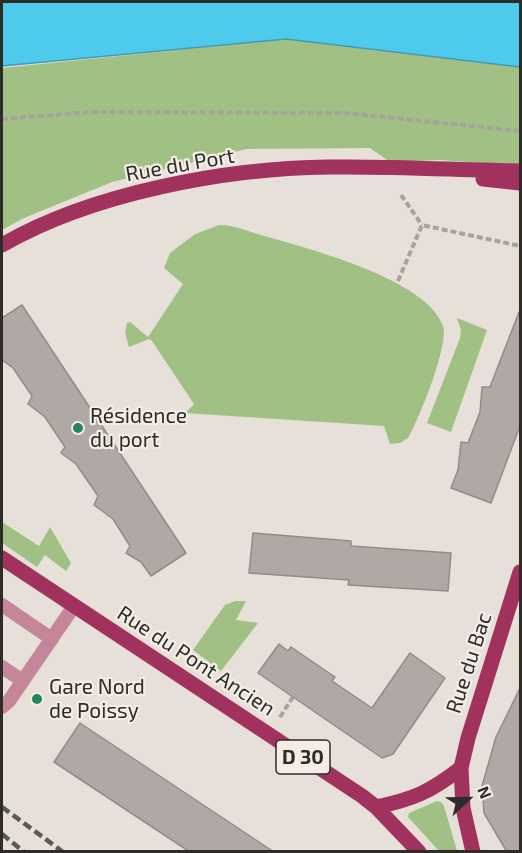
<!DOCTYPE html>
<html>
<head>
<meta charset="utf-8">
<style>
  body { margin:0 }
  #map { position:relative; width:522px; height:853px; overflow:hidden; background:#e6e0d9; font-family:"Exo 2",sans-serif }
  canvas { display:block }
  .frame { position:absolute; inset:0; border:3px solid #2e2c29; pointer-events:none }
  .north { position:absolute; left:438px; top:769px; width:60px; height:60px; -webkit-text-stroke:4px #f3ede6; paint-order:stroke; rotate:68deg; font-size:16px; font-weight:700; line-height:24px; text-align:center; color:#2e2c29 }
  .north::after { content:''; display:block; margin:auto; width:21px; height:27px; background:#2e2c29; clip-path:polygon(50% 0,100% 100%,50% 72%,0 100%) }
</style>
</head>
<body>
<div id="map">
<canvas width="522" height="853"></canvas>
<div class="frame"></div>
<div class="north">N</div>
</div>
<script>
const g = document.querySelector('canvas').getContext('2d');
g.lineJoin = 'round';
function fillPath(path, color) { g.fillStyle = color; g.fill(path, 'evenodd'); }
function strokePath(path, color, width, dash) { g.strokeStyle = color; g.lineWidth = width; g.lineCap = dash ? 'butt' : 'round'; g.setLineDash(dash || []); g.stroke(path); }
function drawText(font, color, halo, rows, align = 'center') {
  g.font = font + ' "Exo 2",sans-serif'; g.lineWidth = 4.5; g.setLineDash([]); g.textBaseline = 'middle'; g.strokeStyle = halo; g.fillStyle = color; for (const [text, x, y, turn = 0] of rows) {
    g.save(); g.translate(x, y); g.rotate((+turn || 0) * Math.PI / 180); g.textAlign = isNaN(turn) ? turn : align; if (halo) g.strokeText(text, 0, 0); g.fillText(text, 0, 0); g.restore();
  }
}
fillPath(new Path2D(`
  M286 39 520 67V166L440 160 390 162 370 148 247 149 112 182 24 218 2 230V68Z
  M219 225C237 225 251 233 268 237 310 249 428 280 443 326 449 345 419 420 408 438L400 443 390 444 384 426 185 413 194 404 152 341 149 339 129 347 125 333 127 323 130 322 148 337 183 284 164 268 170 253 195 234Z
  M457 318 487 330 451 432 427 423 460 338 461 330Z
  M2 522 39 546 50 527 71 563 66 571 45 555 37 567 2 543Z
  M235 601H246L236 620 258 623 221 671 193 650 225 605Z
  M437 801 441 802 444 806 457 851H439L408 817 409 813Z`), '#a1c084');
const water = new Path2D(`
  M2 2H520V67L286 39 2 66Z`);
fillPath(water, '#4ecbec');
strokePath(water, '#449bb2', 1.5);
const building = new Path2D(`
  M22 305 186 553 151 576 141 562 126 553 130 546 113 519 94 505 98 496 76 464 61 453 65 447 45 417 28 404 32 396 13 368 2 360V318Z
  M519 312H520V426L491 503 451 488 458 470 461 442 468 443 480 412 482 387H490Z
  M253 533 351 541V546L451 553 448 591 348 585 349 580 249 573Z
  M279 644 288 651 291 647 335 677 332 681 372 708 410 653 445 678 393 754 382 758 258 673Z
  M520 688V852H507L484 813 482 786 496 737Z
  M80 723 274 852H190L54 762Z`);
fillPath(building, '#b1a8a5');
strokePath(building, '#938b88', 1.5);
strokePath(new Path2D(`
  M2 119 91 112 345 113 520 131
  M401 195 422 225
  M398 281 422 225 520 246
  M280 717 293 697`), '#a6a29c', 4, [6, 3]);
strokePath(new Path2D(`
  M2 605 52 639
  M2 667 23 681
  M2 707 9 701 74 606`), '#c58699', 14);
strokePath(new Path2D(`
  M483 179 520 183
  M2 245C92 193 226 168 330 167 393 166 457 170 520 171
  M2 558 362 796 376 807 419 852
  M376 807C414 799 430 792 461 768
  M473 852 463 808 461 768 468 738 520 572`), '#a1315d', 15);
strokePath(new Path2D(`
  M2 807 63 852
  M2 834 24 852`), '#5c5955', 4.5, [9, 4.5]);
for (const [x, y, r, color] of [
  [78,428,6,"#24855e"],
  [37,699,6,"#24855e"]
]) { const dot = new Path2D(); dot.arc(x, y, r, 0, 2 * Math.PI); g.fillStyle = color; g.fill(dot); strokePath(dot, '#f3ede6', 2); }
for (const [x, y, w] of [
  [303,757,54]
]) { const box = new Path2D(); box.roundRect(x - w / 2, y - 17, w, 34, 4.5); g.fillStyle = '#f3ede6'; g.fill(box); strokePath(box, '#2e2c29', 1.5); }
drawText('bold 20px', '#2e2c29', null, [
  ["D 30",303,757]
]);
drawText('21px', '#2e2c29', '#f3ede6', [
  ["Rue du Port",180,165,-10],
  ["Rue du Pont Ancien",196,661,33],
  ["Rue du Bac",469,663,-72]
]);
drawText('21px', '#2e2c29', '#f3ede6', [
  ["Résidence",90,416],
  ["du port",90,440],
  ["Gare Nord",49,687],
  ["de Poissy",49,711]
], 'left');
</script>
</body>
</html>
